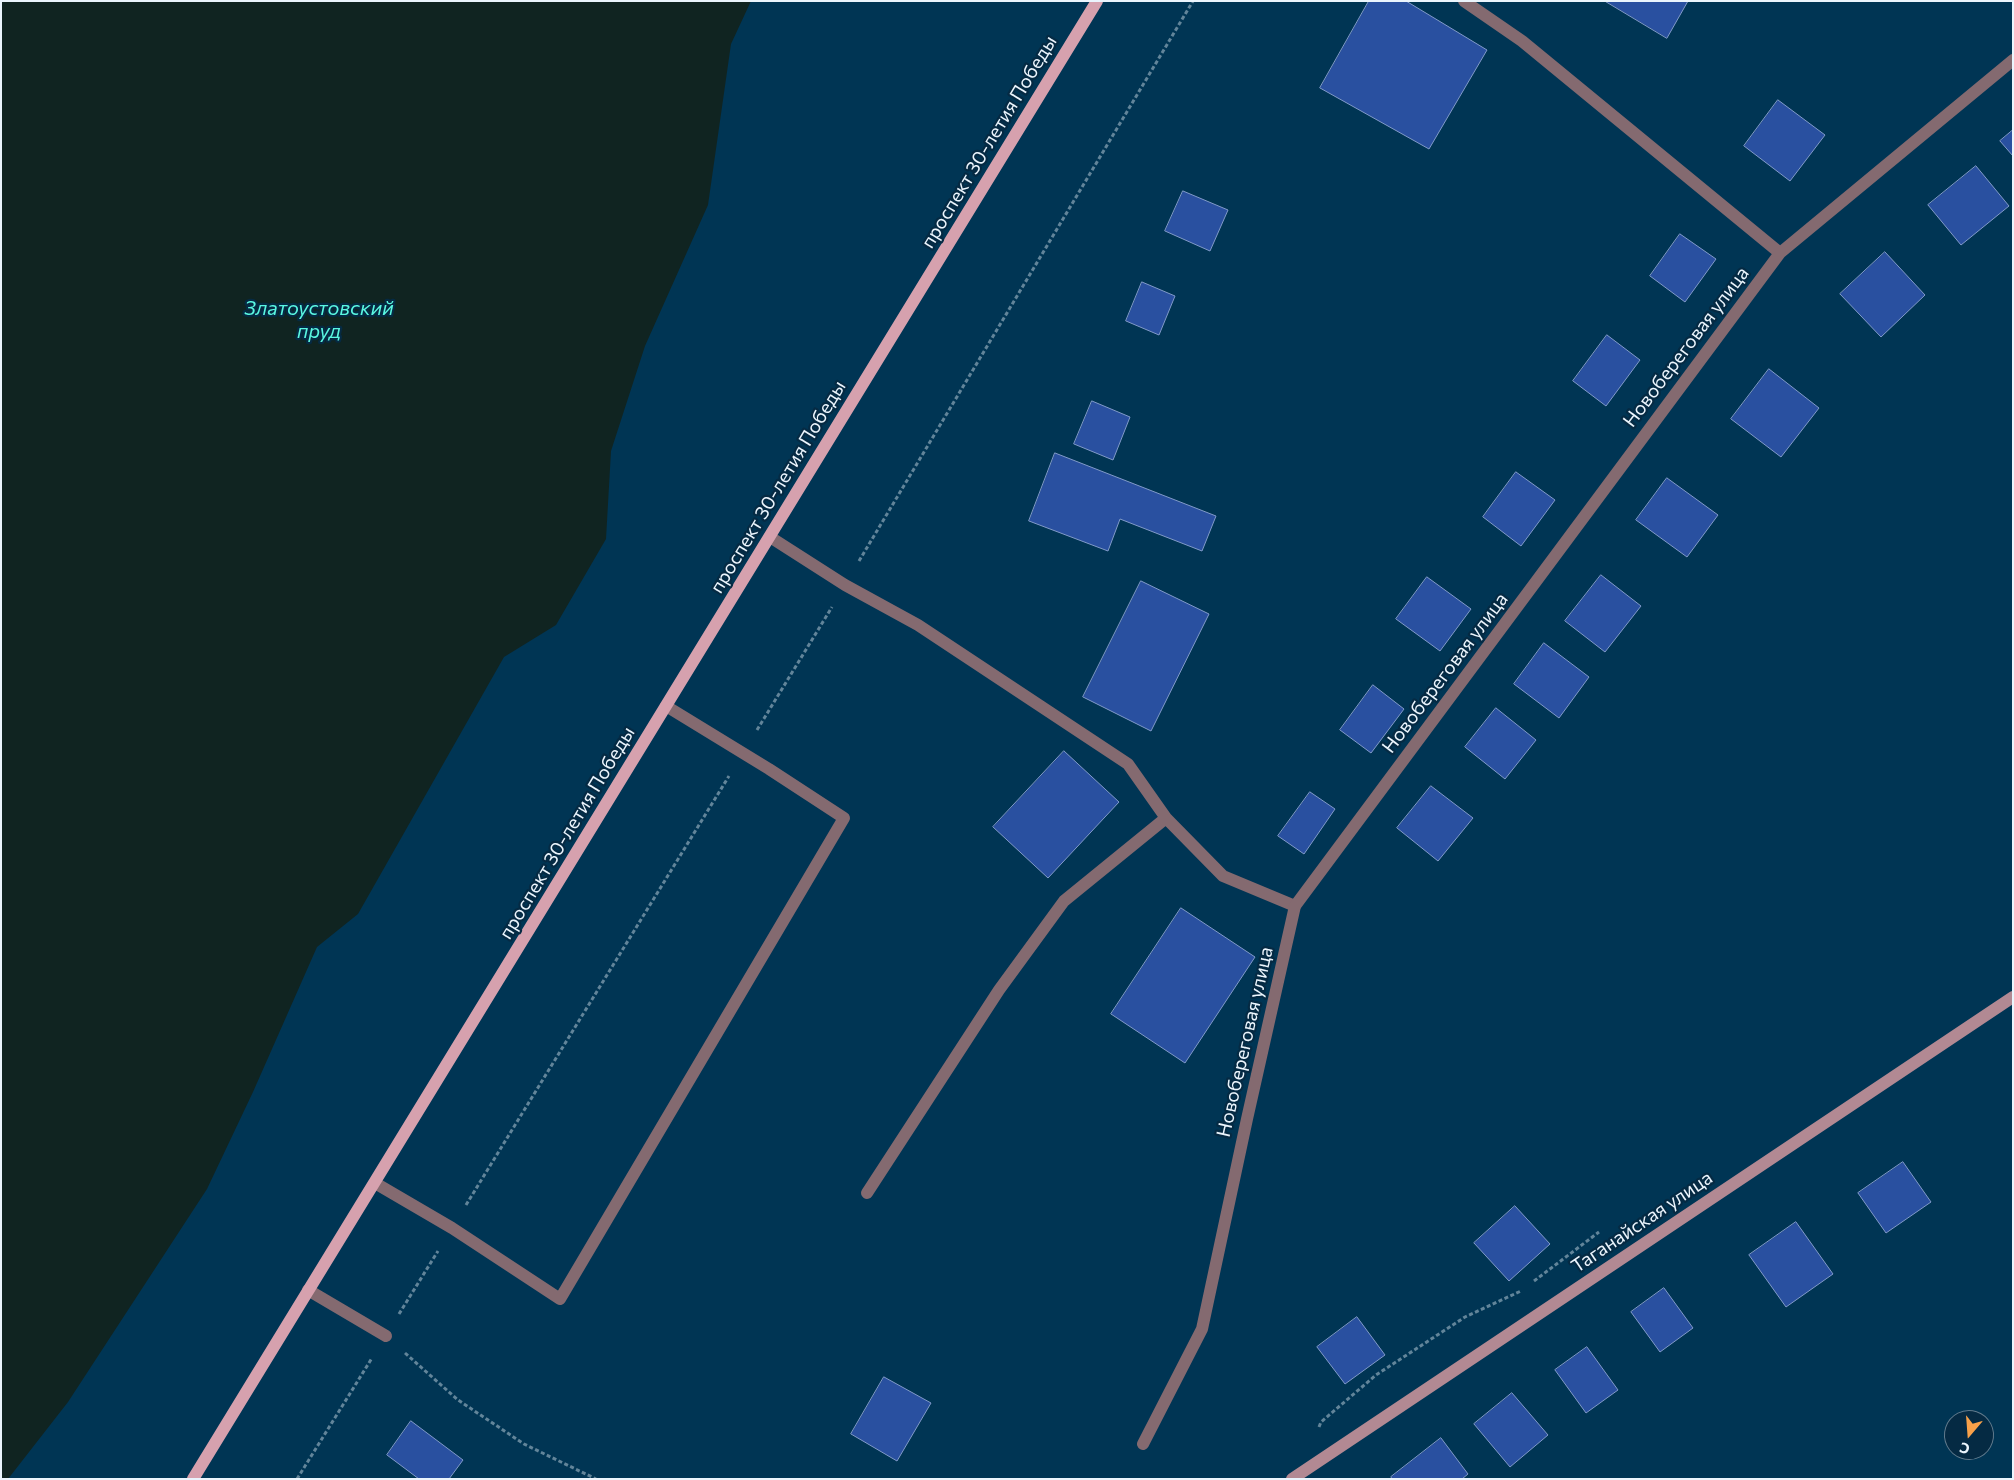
<!DOCTYPE html>
<html>
<head>
<meta charset="utf-8">
<style>
  body { margin:0 }
  #map { position:relative; width:2014px; height:1480px; overflow:hidden; background:#003554; font-family:Commissioner,sans-serif }
  canvas { display:block }
  .frame { position:absolute; inset:0; border:2px solid #ebf5fd; pointer-events:none }
  .north { position:absolute; left:1944px; top:1410px; width:50px; height:50px; box-sizing:border-box; background:#052a43; border:1px solid #617b8d; border-radius:50%; rotate:198deg; font-size:14px; font-weight:700; line-height:20px; text-align:center; color:#ebf5fd }
  .north::after { content:''; display:block; margin:auto; width:18px; height:22px; background:#f8a14a; clip-path:polygon(50% 0,100% 100%,50% 72%,0 100%) }
</style>
</head>
<body>
<div id="map">
<canvas width="2014" height="1480"></canvas>
<div class="frame"></div>
<div class="north">С</div>
</div>
<script>
const g = document.querySelector('canvas').getContext('2d');
g.lineJoin = 'round';
function fillPath(path, color) { g.fillStyle = color; g.fill(path, 'evenodd'); }
function strokePath(path, color, width, dash) { g.strokeStyle = color; g.lineWidth = width; g.lineCap = dash ? 'butt' : 'round'; g.setLineDash(dash || []); g.stroke(path); }
function drawText(font, color, halo, rows, align = 'center') {
  g.font = font + ' Commissioner,sans-serif'; g.lineWidth = 4.5; g.setLineDash([]); g.textBaseline = 'middle'; g.strokeStyle = halo; g.fillStyle = color; for (const [text, x, y, turn = 0] of rows) {
    g.save(); g.translate(x, y); g.rotate((+turn || 0) * Math.PI / 180); g.textAlign = isNaN(turn) ? turn : align; if (halo) g.strokeText(text, 0, 0); g.fillText(text, 0, 0); g.restore();
  }
}
fillPath(new Path2D(`
  M1 1H751L731 44 708 205 645 346 611 451 606 539 556 625 504 657 358 914 317 947 253 1092 207 1189 68 1402 8 1479H1Z`), '#102421');
const building = new Path2D(`
  M1369 1H1406L1487 50 1429 149 1320 88Z
  M1605 1H1688L1667 38Z
  M1778 100 1825 135 1790 181 1744 146Z
  M2013 130V156L2000 141Z
  M1976 166 2009 206 1961 245 1928 205Z
  M1183 191 1228 210 1210 251 1165 231Z
  M1680 234 1716 259 1685 302 1650 276Z
  M1885 252 1925 295 1881 337 1840 294Z
  M1142 282 1175 296 1159 335 1126 321Z
  M1607 335 1640 360 1606 406 1573 381Z
  M1769 369 1819 408 1781 457 1731 419Z
  M1092 401 1130 417 1113 460 1074 444Z
  M1055 453 1216 516 1202 551 1120 519 1108 551 1029 521Z
  M1516 472 1555 500 1521 546 1483 517Z
  M1667 478 1718 515 1687 557 1636 520Z
  M1601 575 1641 606 1605 652 1565 621Z
  M1427 577 1471 609 1440 651 1396 619Z
  M1141 581 1209 614 1151 731 1083 697Z
  M1544 643 1589 677 1559 718 1514 684Z
  M1373 685 1404 709 1371 753 1340 730Z
  M1496 708 1536 740 1505 779 1465 747Z
  M1064 751 1119 802 1048 878 993 827Z
  M1431 786 1473 818 1438 861 1397 828Z
  M1310 792 1335 809 1304 854 1278 836Z
  M1181 908 1255 957 1185 1063 1111 1014Z
  M1903 1162 1931 1202 1886 1233 1858 1193Z
  M1515 1206 1550 1244 1509 1281 1474 1243Z
  M1796 1222 1833 1274 1786 1307 1749 1255Z
  M1664 1288 1693 1328 1660 1352 1631 1312Z
  M1357 1317 1385 1355 1345 1384 1317 1347Z
  M1587 1347 1618 1390 1586 1413 1555 1370Z
  M884 1377 931 1403 897 1461 851 1434Z
  M1512 1393 1548 1435 1510 1467 1474 1424Z
  M411 1421 463 1460 449 1479H419L387 1455Z
  M1441 1438 1468 1474 1462 1479H1392L1391 1477Z`);
fillPath(building, '#2950a0');
strokePath(building, '#809ac9', 1);
strokePath(new Path2D(`
  M859 561 1193 1
  M757 730 832 607
  M466 1205 729 776
  M1534 1281 1599 1232
  M399 1314 438 1251
  M405 1353 458 1400 524 1444 596 1479
  M1319 1427 1321 1422 1376 1375 1465 1317 1521 1291
  M297 1479 372 1358`), '#62859a', 3, [4, 2.5]);
strokePath(new Path2D(`
  M770 537 845 585 918 625 1128 764 1166 818 1223 876 1295 906
  M375 1183 452 1228 560 1299 844 818 769 769 666 706
  M867 1193 999 990 1064 901 1166 818
  M308 1290 386 1336`), '#846a70', 12);
strokePath(new Path2D(`
  M1464 1 1522 41 1780 253
  M1143 1444 1202 1329 1247 1119 1295 906 1780 253 2013 60`), '#846a70', 12);
strokePath(new Path2D(`
  M1292 1479 2013 997`), '#b28993', 12);
strokePath(new Path2D(`
  M193 1479 1097 1`), '#d6a1ae', 12);
drawText('19px', '#ebf5fd', '#052a43', [
  ["проспект 30-летия Победы",989,142,-59],
  ["Новобереговая улица",1686,347,-53],
  ["проспект 30-летия Победы",778,487,-59],
  ["Новобереговая улица",1445,673,-53],
  ["проспект 30-летия Победы",567,833,-59],
  ["Новобереговая улица",1245,1042,-77],
  ["Таганайская улица",1642,1222,-34]
]);
drawText('italic 20px', '#5af7e1', '#052a43', [
  ["Златоустовский",319,308],
  ["пруд",319,331]
]);
</script>
</body>
</html>
